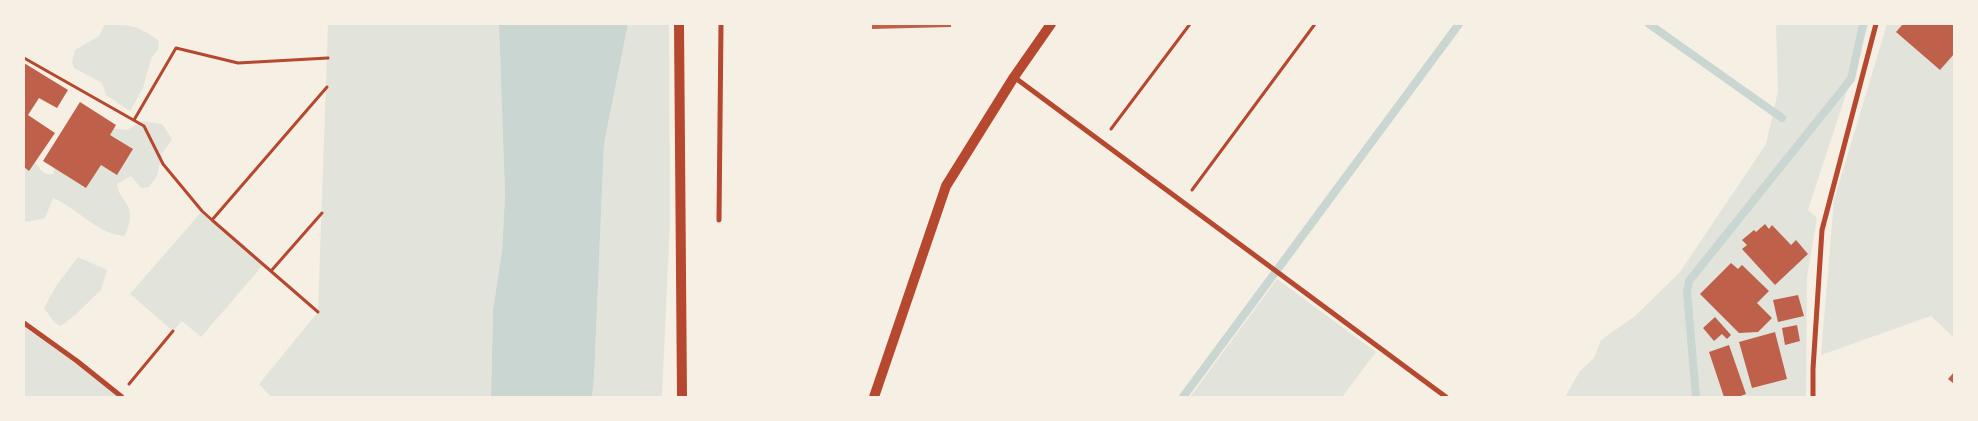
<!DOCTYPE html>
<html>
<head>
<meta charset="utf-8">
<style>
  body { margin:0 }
  #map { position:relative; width:1978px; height:421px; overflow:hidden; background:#f6efe4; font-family:Raleway,sans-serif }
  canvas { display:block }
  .frame { position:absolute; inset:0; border:25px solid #f6efe4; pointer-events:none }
</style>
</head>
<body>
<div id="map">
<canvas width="1978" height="421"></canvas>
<div class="frame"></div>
</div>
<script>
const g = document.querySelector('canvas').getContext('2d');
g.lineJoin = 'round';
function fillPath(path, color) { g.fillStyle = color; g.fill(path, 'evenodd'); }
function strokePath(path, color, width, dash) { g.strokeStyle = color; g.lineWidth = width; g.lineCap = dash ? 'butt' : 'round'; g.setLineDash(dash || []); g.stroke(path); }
fillPath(new Path2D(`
  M105 24C130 24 139 26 159 41L158 49 151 59 143 88 130 111 106 95 102 83 74 68 72 62 75 50 99 36Z
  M328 24H499L505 195 502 251 493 310 491 397H271L259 384 318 312Z
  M628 24H669L670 220 662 397H592L594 379 604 144Z
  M1776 24H1869L1808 210 1817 218 1807 277 1806 397H1565L1580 371 1594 358 1601 340 1635 316 1680 272 1766 144 1778 91Z
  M1887 24H1954V338L1931 316 1821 355 1834 200Z
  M143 121 162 124 172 139 162 154 157 176 149 187 141 188 131 176 117 184C117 194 126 200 129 209 132 218 128 227 125 236 96 234 78 208 53 198L45 218 26 222 24 220V155C27 158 32 160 34 162 42 169 41 176 54 174L53 159 108 128 127 130Z
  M202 211 264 264 201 337 182 321 173 331 130 294Z
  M78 257 107 270 101 290 75 315 61 326 55 323 44 308 56 286Z
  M1277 279 1376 352 1342 397H1190Z
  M24 327 76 363 118 397H24Z`), '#e2e4dc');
fillPath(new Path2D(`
  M499 24H628L604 144 594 379 592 397H491L493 310 502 251 505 195Z`), '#c9d6d2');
strokePath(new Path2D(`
  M1649 24 1782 118
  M1183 397 1459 24
  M1696 397 1687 292 1689 281 1851 79 1863 24`), '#c9d6d2', 8);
fillPath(new Path2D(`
  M872 24H951V27L872 29Z
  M1903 24H1954V54L1940 70 1896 32Z
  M24 63 68 90 57 108 39 98 28 115 55 133 29 171 24 167Z
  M80 102 116 125 110 135 133 149 117 175 101 165 86 188 43 161Z
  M1765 224 1769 229 1772 225 1791 245 1796 240 1808 254 1775 285 1742 249 1747 245 1742 240 1754 230 1756 232Z
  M1731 263 1738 269 1742 265 1769 291 1757 303 1772 318 1758 332 1739 333 1700 294Z
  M1798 295 1804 316 1778 322 1773 300Z
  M1715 317 1731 335 1727 339 1722 334 1714 341 1703 328Z
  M1797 325 1800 341 1785 345 1782 328Z
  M1775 332 1787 379 1752 388 1739 342Z
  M1729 345 1746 394 1738 397H1724L1709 352Z
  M1954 372V384L1948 379Z`), '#bf614a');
strokePath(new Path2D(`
  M24 58 144 126 163 164 202 211 212 220 327 87
  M134 120 176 48 238 63 328 58
  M1111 129 1190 24
  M1192 190 1315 24
  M212 220 318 312
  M271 271 322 213
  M129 384 173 331`), '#b5482f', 3);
strokePath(new Path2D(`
  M1014 77 1446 397
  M719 220 721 24
  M24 323 77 361 122 397
  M1813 397V369L1822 230 1876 24`), '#b5482f', 5);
strokePath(new Path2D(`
  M679 24 682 397
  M874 397 946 186 1014 77 1051 24`), '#b5482f', 10);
</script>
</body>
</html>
